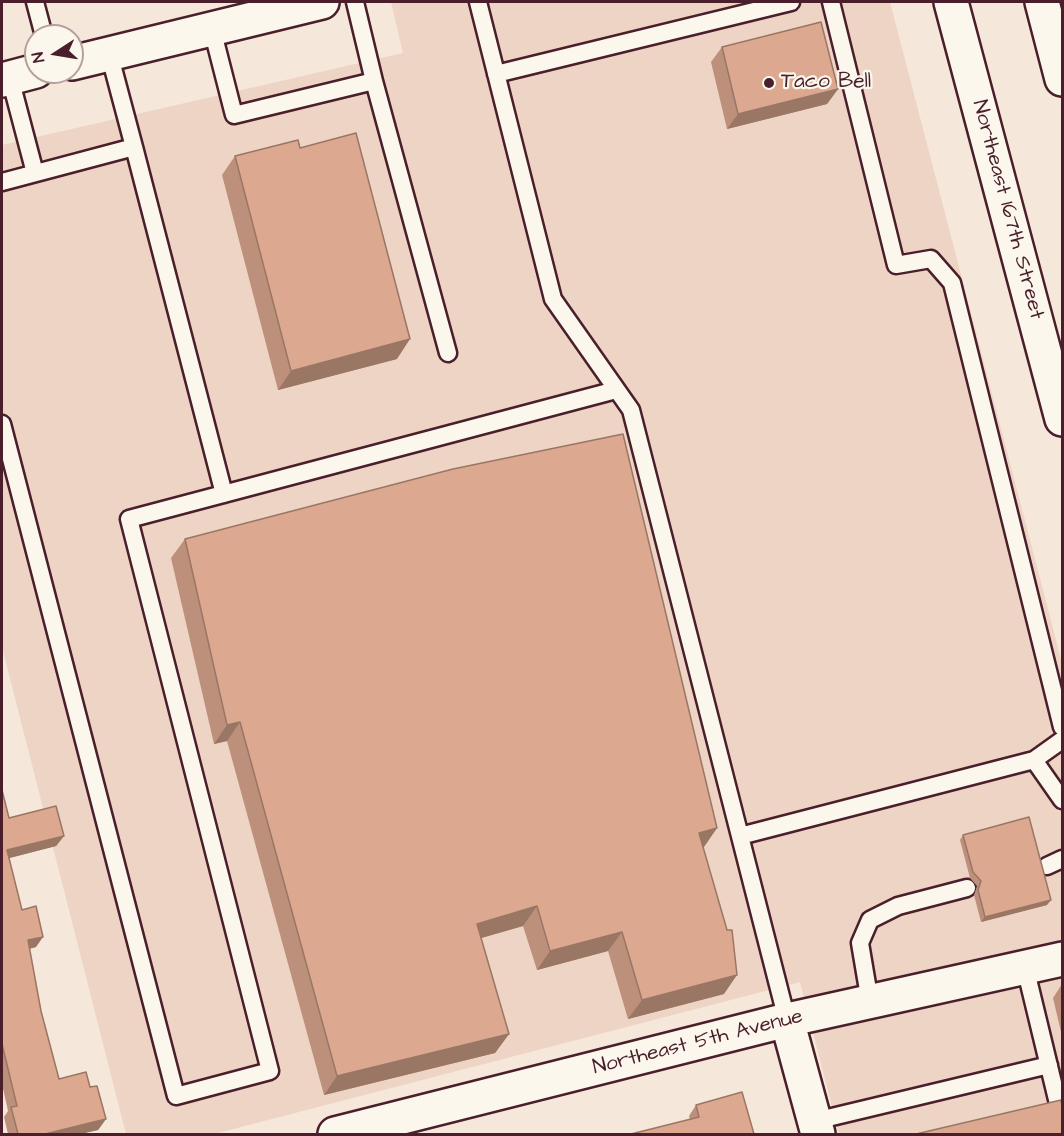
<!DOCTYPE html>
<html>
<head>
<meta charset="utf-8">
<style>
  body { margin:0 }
  #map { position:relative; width:1064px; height:1136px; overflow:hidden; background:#f5e7da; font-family:"Architects Daughter",sans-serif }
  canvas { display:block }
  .frame { position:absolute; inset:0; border:3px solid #4a1f2b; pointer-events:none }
  .north { position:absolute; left:24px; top:24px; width:60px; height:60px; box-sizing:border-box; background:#fbf7ec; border:2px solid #b4a19f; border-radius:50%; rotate:258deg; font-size:16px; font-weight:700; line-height:24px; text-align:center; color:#4a1f2b }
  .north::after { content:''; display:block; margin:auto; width:21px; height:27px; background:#4a1f2b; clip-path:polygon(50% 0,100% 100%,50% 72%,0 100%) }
</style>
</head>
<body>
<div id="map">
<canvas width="1064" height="1136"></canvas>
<div class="frame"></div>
<div class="north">N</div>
</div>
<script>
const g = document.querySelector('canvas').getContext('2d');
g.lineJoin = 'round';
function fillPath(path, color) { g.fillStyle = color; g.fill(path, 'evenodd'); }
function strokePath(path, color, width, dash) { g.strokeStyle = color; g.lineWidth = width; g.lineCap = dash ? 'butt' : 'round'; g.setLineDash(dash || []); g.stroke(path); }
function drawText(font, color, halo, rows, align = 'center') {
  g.font = font + ' "Architects Daughter",sans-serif'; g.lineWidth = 4.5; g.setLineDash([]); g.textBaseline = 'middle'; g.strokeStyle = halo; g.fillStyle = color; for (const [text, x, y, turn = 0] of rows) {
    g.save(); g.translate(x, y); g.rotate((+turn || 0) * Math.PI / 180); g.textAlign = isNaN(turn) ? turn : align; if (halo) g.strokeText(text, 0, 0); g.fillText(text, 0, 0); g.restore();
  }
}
fillPath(new Path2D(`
  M391 2H890L1062 663V1134H839L800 982 214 1134H126L2 647V145L403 53Z`), '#eed4c4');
const service = new Path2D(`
  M35 2 44 36
  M478 2 553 299 631 410 787 1020
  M831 2 896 265 931 259 952 283 1062 727
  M212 29 234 115 374 81 355 2
  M109 53 134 147
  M496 74 791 2
  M10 78 35 173
  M374 81 448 353
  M2 182 134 147 224 494
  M2 424 176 1096 270 1071 129 519 616 390
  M1034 760 1062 800
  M740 836 1034 760 1062 740
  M1047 866 1062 859
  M1025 967 1062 1120
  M870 1002 860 943 870 920 898 906 967 888
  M815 1121 1049 1065`);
const minor = new Path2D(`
  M787 1020 818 1134
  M335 1134 787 1020 1062 959`);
const secondary = new Path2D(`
  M72 63 322 2
  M2 80 36 71`);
const primary = new Path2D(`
  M951 2 1062 419
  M1042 2 1062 79`);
strokePath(service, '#4a1f2b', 21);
strokePath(minor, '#4a1f2b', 38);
strokePath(secondary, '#4a1f2b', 38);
strokePath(primary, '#4a1f2b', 38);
strokePath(service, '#fbf7ec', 16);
strokePath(minor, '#fbf7ec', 33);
strokePath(secondary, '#fbf7ec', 33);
strokePath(primary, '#fbf7ec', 33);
fillPath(new Path2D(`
  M722 47 838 89 827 104 727 129 711 62Z
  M300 148 397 359 278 390 222 175 235 156Z
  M185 539 717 828 703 847 724 994 628 1019 608 951 537 970 523 926 481 938 509 1034 495 1053 324 1095 227 741 214 744 171 558Z
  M2 790 9 818 64 836 56 846 9 858 22 910 36 947 29 949 41 1011 59 1079 90 1087 106 1119 98 1130 80 1134H8L4 1117 8 1111 2 1084Z
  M963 835 1047 905 981 922 974 895 977 886 970 878 960 840Z
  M1062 984V1036L1053 998Z
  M696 1105 754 1134 690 1120 689 1116Z`), '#bd907c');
fillPath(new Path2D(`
  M838 89 827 104 727 129 738 114Z
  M410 339 397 359 278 390 291 371Z
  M240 722 227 741 214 744 227 725Z
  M717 828 704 847 686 852 699 833Z
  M64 836 56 846 2 860 7 850Z
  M1051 900 1047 905 981 922 985 917Z
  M537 906 523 926 464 943 477 924Z
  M622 932 608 951 537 970 550 951Z
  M43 937 36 947 20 951 28 940Z
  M737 975 724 994 628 1019 642 1000Z
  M509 1034 495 1053 324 1095 337 1076Z
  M106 1119 98 1130 80 1134H45Z`), '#9a7665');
const building = new Path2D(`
  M821 22 838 89 738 114 722 47Z
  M356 133 410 339 291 371 235 156 298 140 300 148Z
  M623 434 717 828 699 833 727 930H732L737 975 642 1000 622 932 550 951 537 906 477 924 509 1034 337 1076 240 722 227 725 185 539 453 469Z
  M2 790 9 818 56 806 64 836 7 850 22 910 36 906 43 937 28 940 41 1011 59 1079 86 1072 90 1087 97 1086 106 1119 45 1134H18L11 1107 17 1106 2 1044Z
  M1029 817 1051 900 985 917 978 890 981 881 973 872 963 835Z
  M742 1092 754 1134H631L699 1117 696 1105Z
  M1061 1100 1062 1105V1134H916Z`);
fillPath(building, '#dca890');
strokePath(building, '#9a7665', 1.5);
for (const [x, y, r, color] of [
  [769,83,6,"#4a1f2b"]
]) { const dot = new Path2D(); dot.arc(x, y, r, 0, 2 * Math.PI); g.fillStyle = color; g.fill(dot); strokePath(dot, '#fbf7ec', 2); }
drawText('21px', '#4a1f2b', '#fbf7ec', [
  ["Taco Bell",781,83]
], 'left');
drawText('21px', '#4a1f2b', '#fbf7ec', [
  ["Northeast 167th Street",1007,210,75],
  ["Northeast 5th Avenue",698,1043,-14]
]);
</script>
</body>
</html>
